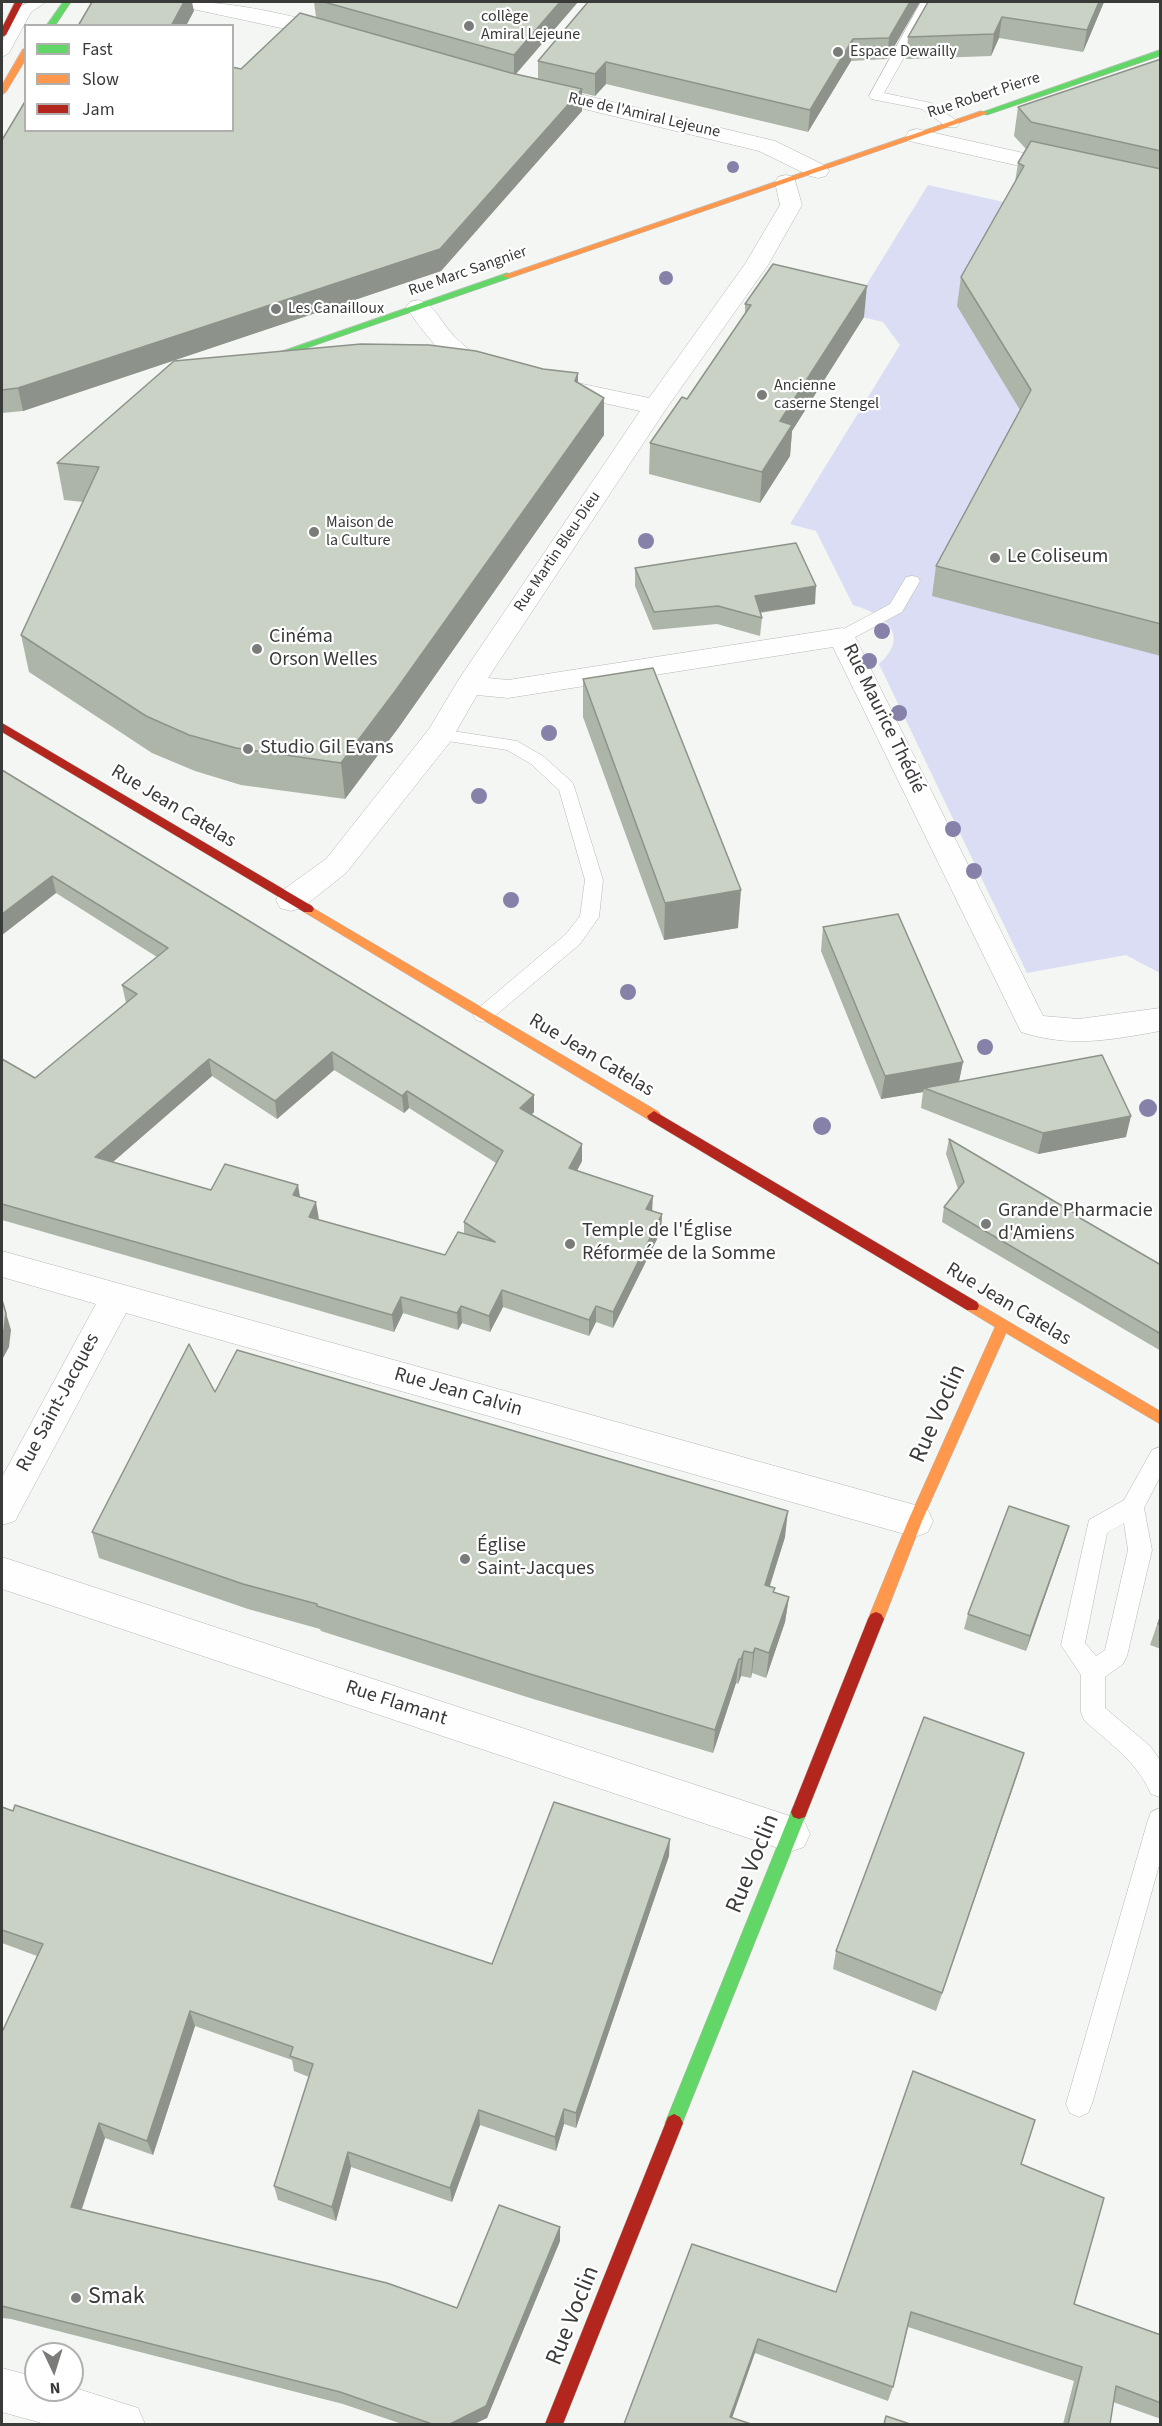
<!DOCTYPE html>
<html>
<head>
<meta charset="utf-8">
<style>
  body { margin:0 }
  #map { position:relative; width:1162px; height:2426px; overflow:hidden; background:#f3f6f2; font-family:"Source Sans 3",sans-serif }
  canvas { display:block }
  .frame { position:absolute; inset:0; border:3px solid #393b38; pointer-events:none }
  .legend { position:absolute; left:24px; top:24px; width:210px; height:108px; box-sizing:border-box; background:#fff; border:2px solid #b0b1af; margin:0; padding:8px 10px; list-style:none; font-size:18px; color:#393b38 }
  .legend li { display:flex; align-items:center; gap:12px; height:30px }
  .legend b { width:30px; border:2px solid #b0b1af }
  .north { position:absolute; left:24px; top:2342px; width:60px; height:60px; box-sizing:border-box; background:#fff; border:2px solid #b0b1af; border-radius:50%; rotate:176deg; font-size:16px; font-weight:700; line-height:24px; text-align:center; color:#393b38 }
  .north::after { content:''; display:block; margin:auto; width:21px; height:27px; background:#7a7c79; clip-path:polygon(50% 0,100% 100%,50% 72%,0 100%) }
</style>
</head>
<body>
<div id="map">
<canvas width="1162" height="2426"></canvas>
<div class="frame"></div>
<ul class="legend">
<li><b style="height:8px;background:#63d668"></b>Fast</li>
<li><b style="height:8px;background:#ff974d"></b>Slow</li>
<li><b style="height:8px;background:#b3261e"></b>Jam</li>
</ul>
<div class="north">N</div>
</div>
<script>
const g = document.querySelector('canvas').getContext('2d');
g.lineJoin = 'round';
function fillPath(path, color) { g.fillStyle = color; g.fill(path, 'evenodd'); }
function strokePath(path, color, width, dash) { g.strokeStyle = color; g.lineWidth = width; g.lineCap = dash ? 'butt' : 'round'; g.setLineDash(dash || []); g.stroke(path); }
function drawText(font, color, halo, rows, align = 'center') {
  g.font = font + ' "Source Sans 3",sans-serif'; g.lineWidth = 4.5; g.setLineDash([]); g.textBaseline = 'middle'; g.strokeStyle = halo; g.fillStyle = color; for (const [text, x, y, turn = 0] of rows) {
    g.save(); g.translate(x, y); g.rotate((+turn || 0) * Math.PI / 180); g.textAlign = isNaN(turn) ? turn : align; if (halo) g.strokeText(text, 0, 0); g.fillText(text, 0, 0); g.restore();
  }
}
fillPath(new Path2D(`
  M928 185 1160 237V973L1126 955 1027 973 879 664C912 635 884 614 853 605L816 531 790 524 900 345 883 322 771 295 854 305Z`), '#daddf4');
const lane = new Path2D(`
  M30 2H46L31 12 9 53 2 57V42L21 6Z
  M921 2H935L884 93 931 103 957 121 959 124 957 127H947L922 109 871 99 869 96Z
  M912 576 918 577 920 581 902 612 848 641H836L833 637 836 633 890 604 906 577Z
  M440 729 517 741 543 756 573 783 603 880 599 917 580 944 490 1020 483 1022 476 1020 473 1015 476 1010 566 934 580 916 585 880 559 790 531 764 507 750 434 739 431 735 434 731Z
  M1160 1447V1477L1144 1508 1152 1550 1127 1656 1123 1664 1105 1677V1708L1150 1746 1160 1760V1797L1151 1794C1136 1760 1111 1745 1084 1720L1081 1712V1675L1061 1645 1089 1520 1124 1500 1152 1450ZM1124 1523 1128 1550 1105 1650 1096 1656 1085 1643 1107 1533Z
  M1160 1808V1862L1092 2104 1088 2113 1079 2117 1070 2113 1066 2104 1148 1820 1151 1812Z`);
const street = new Path2D(`
  M178 2C228 0 291 15 339 29L343 33 339 37 332 39 188 8 181 6Z
  M538 84 775 141 826 166 829 171 826 176 818 178 810 176 759 151 530 96 527 91 530 86Z
  M917 129 1072 164 1075 169 1072 174 1064 176 909 141 906 136 909 131Z
  M786 175 794 177 802 205 768 265 666 409 488 678 508 680 842 628 852 631 1043 1016 1079 1019 1160 1008V1031C1110 1040 1071 1048 1021 1032L833 647 508 698 477 695 450 742 346 873 302 908 291 911 280 908 276 900 280 892 326 859 429 729 459 679 640 411 545 390 542 385 545 380 554 378 649 398 745 264 780 205 775 182 778 177Z
  M418 300C435 304 442 324 454 336 469 351 481 360 502 365L505 370 502 375C461 385 426 336 406 307L410 302Z
  M2 1251 915 1505 928 1510 933 1521 928 1532 915 1537 126 1313 15 1521 2 1525V1477L96 1304 2 1277Z
  M2 1557 790 1816 804 1821 810 1834 804 1847 790 1852 2 1589Z
  M2 2368 36 2377V2390H72V2387L138 2408 145 2424H45L2 2412Z`);
const fast = new Path2D(`
  M63 2H71L55 26H46Z
  M1160 50V56L987 115 980 113Z
  M507 273 510 274V278L252 367H244L243 365Z
  M799 1805 805 1807 807 1812 680 2129 674 2132 668 2129 665 2123 791 1812 793 1807Z`);
const slow = new Path2D(`
  M23 49H26V59L6 92 2 95V85Z
  M981 111 988 113 510 278 502 276Z
  M308 905 659 1112 661 1116 659 1120H649L304 912 302 909Z
  M972 1300 1160 1411V1424L1006 1333 922 1521 884 1619 881 1624 876 1626 871 1624 868 1619 908 1521 995 1327 967 1310 965 1306 967 1302Z`);
const jam = new Path2D(`
  M15 2H23L6 35 2 37V28Z
  M2 723 312 906 314 909 312 912H304L2 732Z
  M654 1111 977 1302 979 1306 977 1310H967L649 1120 647 1116Z
  M876 1612 881 1614 884 1619 807 1812 805 1817 799 1819 793 1817 791 1812 868 1619 871 1614Z
  M674 2114 680 2117 683 2123 563 2424H545L668 2117Z`);
strokePath(lane, '#b6b8b5', 1);
strokePath(street, '#b6b8b5', 1);
strokePath(fast, '#b6b8b5', 1);
strokePath(slow, '#b6b8b5', 1);
strokePath(jam, '#b6b8b5', 1);
fillPath(lane, '#fdfefd');
fillPath(street, '#fdfefd');
fillPath(fast, '#63d668');
fillPath(slow, '#ff974d');
fillPath(jam, '#b3261e');
g.fillStyle = '#8581a8';
for (const [x, y, r] of [
  [733,167,6],
  [666,278,7],
  [646,541,8],
  [882,631,8],
  [869,661,8],
  [899,713,8],
  [549,733,8],
  [479,796,8],
  [953,829,8],
  [974,871,8],
  [511,900,8],
  [628,992,8],
  [985,1047,8],
  [1148,1108,9],
  [822,1126,9]
]) { g.beginPath(); g.arc(x, y, r, 0, 2 * Math.PI); g.fill(); }
fillPath(new Path2D(`
  M314 2H578L516 74 538 79V61L588 2H920L887 59 851 61 808 132 606 84 595 96 582 93V111L441 271 23 411 2 413V140L241 69 316 17Z
  M928 2H1104L1083 52 999 38 991 56 906 59 908 37Z
  M1161 59V656L932 596 936 566 1020 410 957 306 961 277 1015 182 1018 163 1026 149 1014 136 1018 107Z
  M745 304 864 317 792 431 790 456 760 503 649 474 650 443 687 399 745 314Z
  M543 369 578 373V383L604 398V435L399 727 345 799 241 785 195 771 152 753 29 672 21 635 83 502 64 500 57 463Z
  M635 568 815 604 760 613 762 618 760 636 717 624 653 630 635 586Z
  M583 679 738 928 664 940 583 717Z
  M2 770 534 1095V1112L532 1114 582 1161 577 1171 653 1211 662 1214 661 1231 613 1328 596 1322 589 1336 503 1307 490 1332 462 1323 458 1330 403 1313 394 1332 2 1220V1059L35 1078 126 1003 122 985 157 957 56 893 2 935ZM334 1070 404 1113 409 1108 496 1163 464 1222V1233L445 1255 318 1220 300 1197 211 1190 113 1162 212 1076 277 1119Z
  M823 927 963 1062 959 1081 1126 1137 1038 1154 921 1108 923 1092 881 1099 821 951Z
  M949 1139 1081 1219 1161 1265V1351L942 1222 944 1207 958 1189 946 1154Z
  M215 1392 785 1537 770 1586 774 1593 789 1597 785 1622 766 1678 752 1673 751 1678 741 1676 738 1684 736 1683 713 1753 530 1698 321 1631 320 1629 248 1609 99 1558 92 1532Z
  M1064 1542 1026 1651 964 1629 968 1614Z
  M1161 1613V1649L1150 1645Z
  M1024 1753 936 2011 833 1969 836 1951Z
  M2 1807 492 1964 669 1856 576 2128 564 2124 556 2151 480 2125 452 2202 351 2167 336 2221 278 2200 274 2186 309 2077 294 2071 292 2060 195 2026 153 2155 105 2138 82 2209 457 2308 560 2241 487 2418 474 2424H402L343 2404 11 2319 2 2318V2029L3 2030 37 1956 2 1943Z
  M1021 2164 1074 2304 1161 2335V2419L1113 2402 1110 2424H1063L1074 2381 908 2327 893 2387 888 2401 755 2353 624 2424 692 2244 836 2292Z`), '#adb5a9');
fillPath(new Path2D(`
  M184 2H192L194 11 186 26H171Z
  M560 2H578L514 76V55Z
  M910 2H920L887 59 889 38Z
  M1099 2H1104L1083 52 1087 30Z
  M1002 17 999 38 991 56 994 34Z
  M853 39 851 61 808 132 810 110Z
  M606 62V84L595 96V74Z
  M582 89V111L441 271 23 411 18 388Z
  M867 286 864 317 792 431 790 456 760 503 762 472 780 421Z
  M578 373V410L575 381Z
  M604 398V435L399 727 345 799 341 763Z
  M816 586 815 604 754 613 755 596Z
  M52 876 56 893 2 935V914Z
  M741 890 738 928 664 940 665 903Z
  M332 1052 334 1070 277 1119 275 1101Z
  M209 1059 212 1076 99 1174 95 1157Z
  M963 1062 958 1086 924 1088 923 1092 881 1099 885 1076Z
  M407 1091 409 1108 404 1113 402 1096Z
  M534 1095V1112L521 1125 520 1108Z
  M1131 1116 1126 1137 1038 1154 1043 1133Z
  M582 1144V1161L569 1185V1168Z
  M298 1185 301 1202 293 1195Z
  M653 1196 652 1213 646 1209Z
  M316 1202 319 1219 309 1217Z
  M662 1214 661 1231 613 1328V1312Z
  M502 1290 503 1307 490 1332 489 1316Z
  M401 1297 403 1313 394 1332 392 1315Z
  M461 1306 462 1323 458 1330 457 1313Z
  M596 1306V1322L589 1336V1320Z
  M6 1313 11 1330 9 1347 2 1360V1334Z
  M788 1511 785 1537 762 1610 765 1585Z
  M1069 1526 1064 1542 1026 1651 1030 1636Z
  M789 1597 785 1622 766 1678 769 1653Z
  M755 1648 752 1673 751 1678 753 1653Z
  M744 1651 741 1676 738 1684 741 1659Z
  M739 1659 736 1683 713 1753 715 1730Z
  M1024 1753 1018 1773 936 2011 942 1993Z
  M670 1839 669 1856 576 2128V2113Z
  M190 2011 195 2026 153 2155 147 2141Z
  M564 2109V2124L556 2151 555 2137Z
  M479 2110 480 2125 452 2202 450 2188Z
  M99 2123 105 2138 78 2220 71 2207Z
  M348 2152 351 2167 336 2221 332 2207Z
  M560 2227V2241L487 2418 474 2424H450Z
  M758 2339 755 2353 730 2424V2417Z`), '#8d938a');
const building = new Path2D(`
  M92 2H184L171 26H78Z
  M324 2H560L514 55Z
  M588 2H910L889 38 853 39 810 110 606 62 595 74 538 61Z
  M928 2H1099L1087 30 1002 17 994 34 908 37Z
  M300 13 511 73 582 89 440 249 18 388 2 390V140L26 100V130H232V67L241 69Z
  M1161 59V151L1031 122 1018 107Z
  M1031 141 1161 169V624L936 566 1031 390 961 277 1024 166 1018 163Z
  M773 264 867 286 780 421 792 425 762 472 650 443 682 397 687 399 751 305 745 304Z
  M361 344 429 345 476 351 543 369 578 373 575 381 604 398 396 690 341 763 236 748 189 735 146 716 21 635 99 467 57 463 174 361Z
  M796 543 816 586 755 596 762 618 718 606 654 612 635 568Z
  M653 668 741 890 665 903 583 679Z
  M2 770 534 1095 520 1108 582 1144 569 1168 653 1196 646 1209 662 1214 613 1312 596 1306 589 1320 502 1290 489 1316 461 1306 457 1313 401 1297 392 1315 2 1204V1059L35 1078 137 994 122 985 168 948 52 876 2 914ZM332 1052 402 1096 407 1091 503 1151 464 1222 495 1242 458 1232 445 1255 309 1217 316 1202 293 1195 298 1185 225 1164 211 1190 95 1157 209 1059 275 1101Z
  M898 914 963 1062 885 1076 823 927Z
  M1102 1055 1131 1116 1043 1133 924 1088Z
  M949 1139 1081 1217 1080 1218 1161 1265V1334L944 1207 964 1182Z
  M2 1300 6 1313 4 1330 2 1334Z
  M189 1344 215 1392 237 1350 788 1511 765 1585 775 1588 773 1592 789 1597 769 1653 755 1648 753 1653 744 1651 741 1659H739L715 1730 530 1674 317 1606V1604L243 1584 92 1532Z
  M1009 1506 1069 1526 1030 1636 968 1614Z
  M1161 1615V1625L1158 1624Z
  M924 1717 1024 1753 942 1993 836 1951Z
  M554 1802 670 1839 576 2113 564 2109 555 2137 479 2110 450 2188 348 2152 332 2207 274 2186 313 2064 290 2056 293 2047 190 2011 147 2141 99 2123 71 2207 387 2283 457 2308 499 2205 560 2227 486 2406 450 2424H432L340 2392 2 2306V2029L3 2030 43 1944 2 1930V1807L13 1811 15 1805 492 1964Z
  M913 2071 1035 2120 1021 2164 1104 2198 1074 2304 1161 2335V2403L1116 2386 1110 2424H1068L1082 2367 911 2312 893 2387 758 2339 730 2417 751 2424H624L692 2244 836 2292Z
  M886 2416 910 2424H884Z`);
fillPath(building, '#c9d2c5');
strokePath(building, '#8d938a', 1.5);
for (const [x, y, r, color] of [
  [469,26,6,"#7a7c79"],
  [838,52,6,"#7a7c79"],
  [276,309,6,"#7a7c79"],
  [762,395,6,"#7a7c79"],
  [314,532,6,"#7a7c79"],
  [995,558,6,"#7a7c79"],
  [257,649,6,"#7a7c79"],
  [248,749,6,"#7a7c79"],
  [986,1224,6,"#7a7c79"],
  [570,1244,6,"#7a7c79"],
  [465,1559,6,"#7a7c79"],
  [76,2298,6,"#7a7c79"]
]) { const dot = new Path2D(); dot.arc(x, y, r, 0, 2 * Math.PI); g.fillStyle = color; g.fill(dot); strokePath(dot, '#fff', 2); }
drawText('16px', '#393b38', '#fff', [
  ["collège",481,17],
  ["Amiral Lejeune",481,35],
  ["Espace Dewailly",850,52],
  ["Les Canailloux",288,309],
  ["Ancienne",774,386],
  ["caserne Stengel",774,404],
  ["Maison de",326,523],
  ["la Culture",326,541]
], 'left');
drawText('16px', '#393b38', '#fff', [
  ["Rue Robert Pierre",984,96,-18],
  ["Rue de l'Amiral Lejeune",644,116,13],
  ["Rue Marc Sangnier",468,272,-19],
  ["Rue Martin Bleu-Dieu",558,552,-56]
]);
drawText('20px', '#393b38', '#fff', [
  ["Le Coliseum",1007,558],
  ["Cinéma",269,638],
  ["Orson Welles",269,661],
  ["Studio Gil Evans",260,749],
  ["Grande Pharmacie",998,1212],
  ["d'Amiens",998,1235],
  ["Temple de l'Église",582,1232],
  ["Réformée de la Somme",582,1255],
  ["Église",477,1547],
  ["Saint-Jacques",477,1570]
], 'left');
drawText('20px', '#393b38', '#fff', [
  ["Rue Maurice Thédié",883,719,64],
  ["Rue Jean Catelas",173,807,31],
  ["Rue Jean Catelas",591,1056,31],
  ["Rue Jean Catelas",1008,1305,31],
  ["Rue Jean Calvin",458,1393,16],
  ["Rue Saint-Jacques",59,1403,-62],
  ["Rue Flamant",396,1704,18]
]);
drawText('24px', '#393b38', '#fff', [
  ["Rue Voclin",939,1414,-66],
  ["Rue Voclin",754,1864,-68],
  ["Rue Voclin",574,2316,-68]
]);
drawText('24px', '#393b38', '#fff', [
  ["Smak",88,2298]
], 'left');
</script>
</body>
</html>
